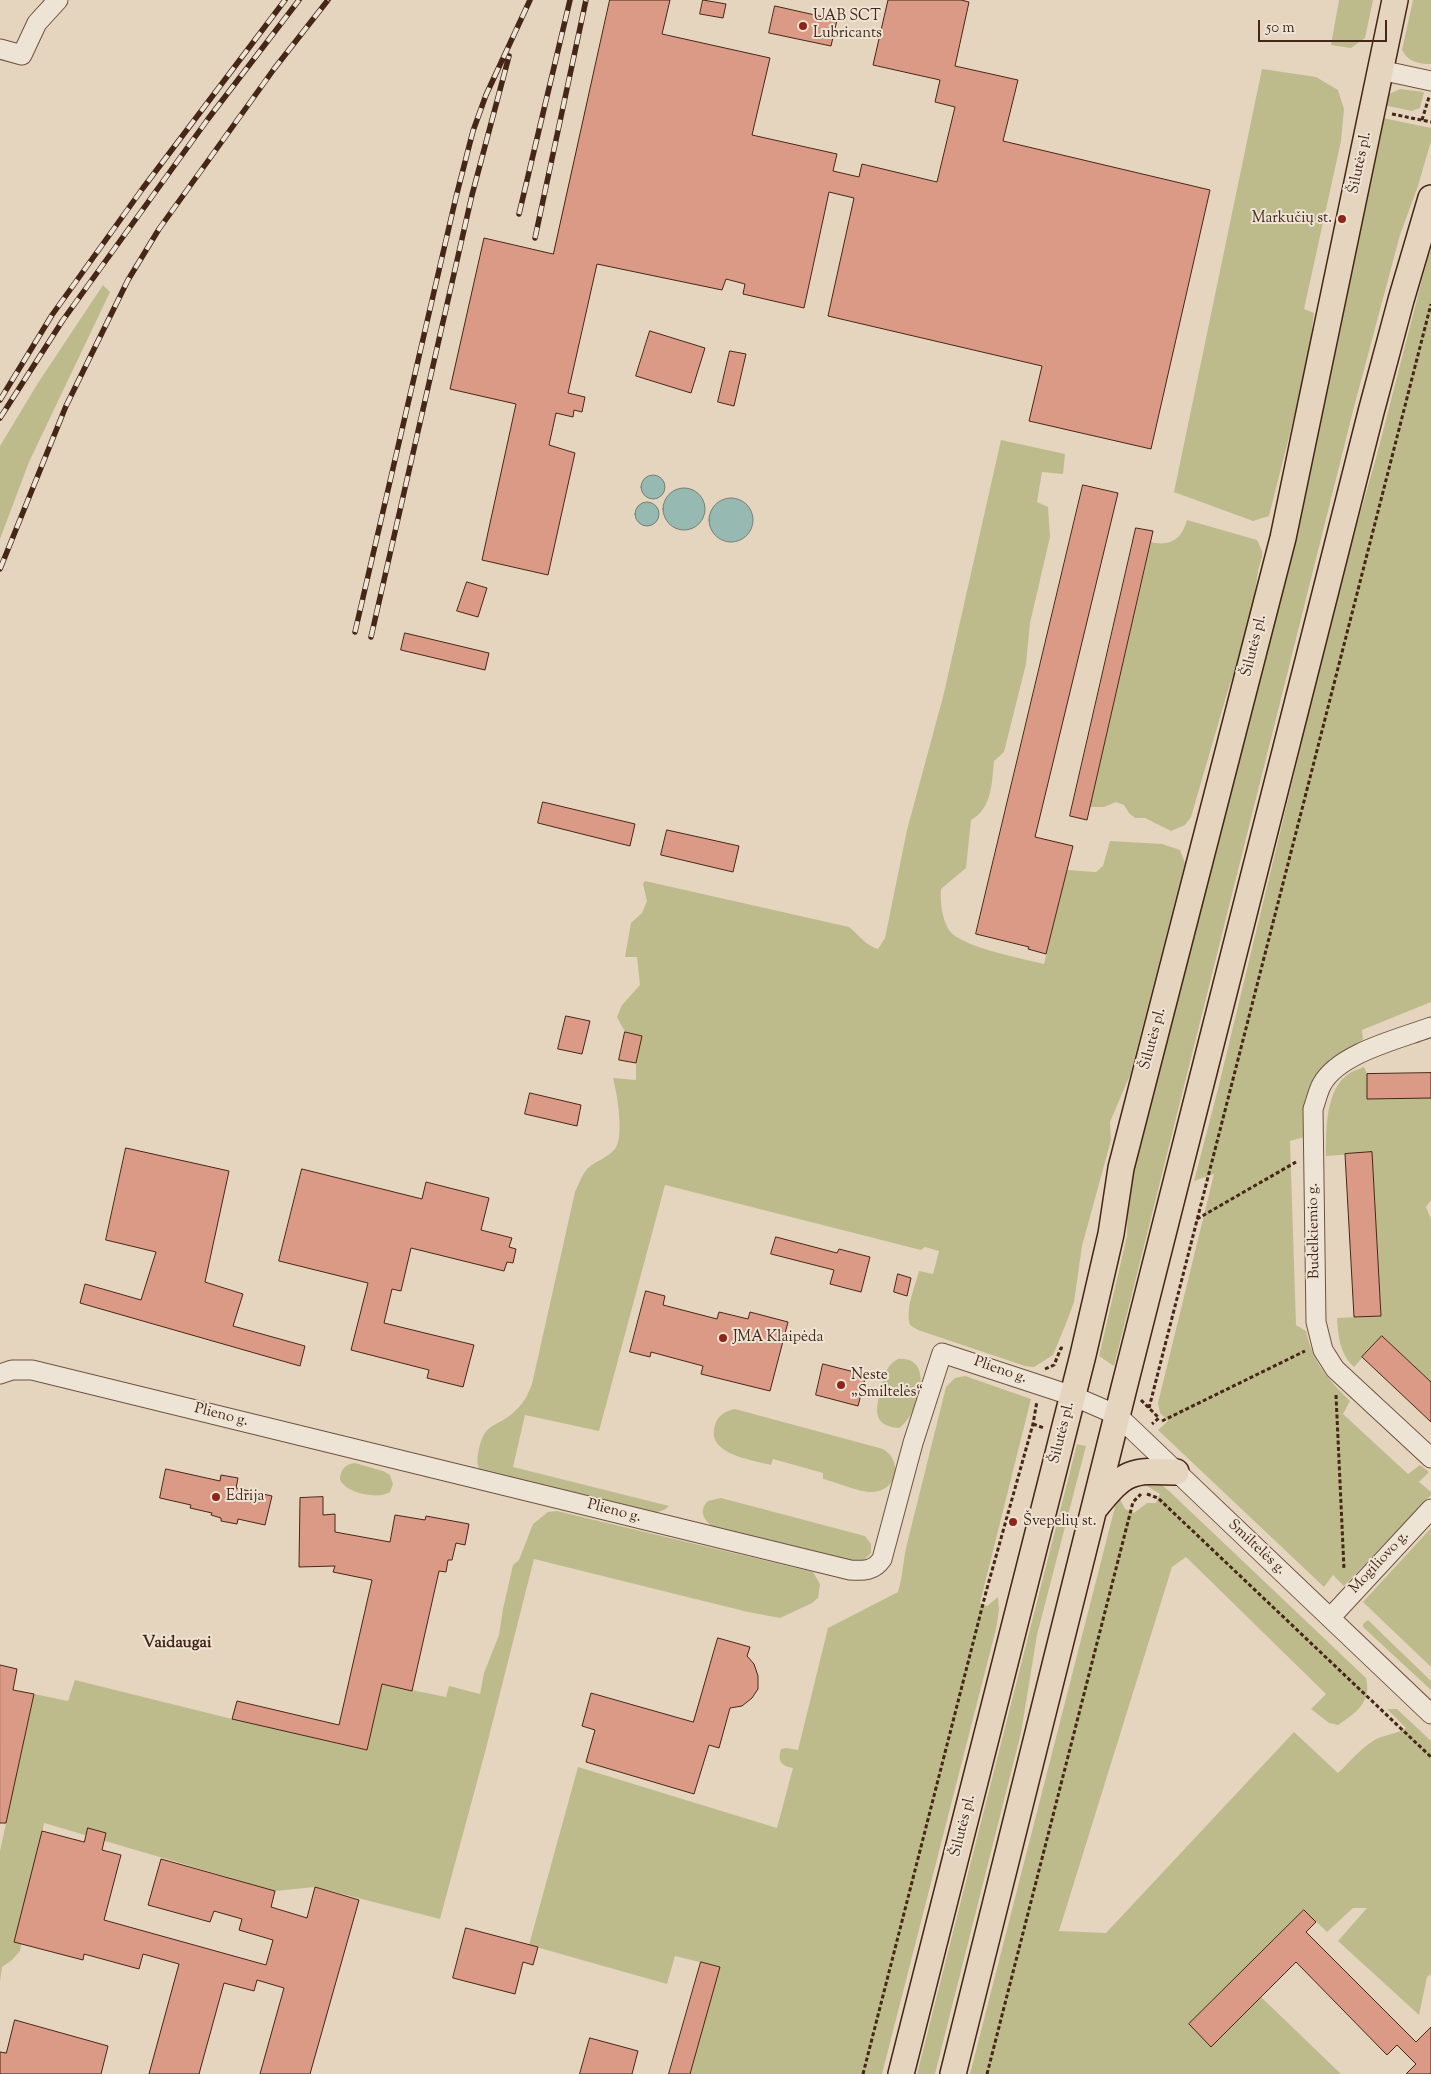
<!DOCTYPE html>
<html>
<head>
<meta charset="utf-8">
<style>
  body { margin:0 }
  #map { position:relative; width:1431px; height:2074px; overflow:hidden; background:#e5d5be; font-family:"Sorts Mill Goudy",serif }
  canvas { display:block }
  .scale { position:absolute; left:1258px; top:20px; width:129px; height:22px; box-sizing:border-box; border:2px solid #462617; border-top:0; padding-left:6px; font-size:15px; line-height:18px; white-space:nowrap; color:#462617; -webkit-text-stroke:4px #eee4d5; paint-order:stroke }
</style>
</head>
<body>
<div id="map">
<canvas width="1431" height="2074"></canvas>
<div class="scale">50 m</div>
</div>
<script>
const g = document.querySelector('canvas').getContext('2d');
g.lineJoin = 'round';
function fillPath(path, color) { g.fillStyle = color; g.fill(path, 'evenodd'); }
function strokePath(path, color, width, dash) { g.strokeStyle = color; g.lineWidth = width; g.lineCap = dash ? 'butt' : 'round'; g.setLineDash(dash || []); g.stroke(path); }
function drawText(font, color, halo, rows, align = 'center') {
  g.font = font + ' "Sorts Mill Goudy",serif'; g.lineWidth = 4; g.setLineDash([]); g.textBaseline = 'middle'; g.strokeStyle = halo; g.fillStyle = color; for (const [text, x, y, turn = 0] of rows) {
    g.save(); g.translate(x, y); g.rotate((+turn || 0) * Math.PI / 180); g.textAlign = isNaN(turn) ? turn : align; if (halo) g.strokeText(text, 0, 0); g.fillText(text, 0, 0); g.restore();
  }
}
fillPath(new Path2D(`
  M1339 0H1373L1365 38 1351 48 1331 45Z
  M1413 0H1431V64C1419 64 1408 62 1402 50Z
  M1262 69 1316 77 1338 90 1344 109 1341 141 1304 309 1314 313 1308 362 1269 516 1253 521 1174 492Z
  M1400 89 1424 92 1420 108 1412 111 1383 105 1389 94Z
  M1378 117 1431 128V141L1418 186 1400 235 1354 407 1114 1366 1099 1356 1127 1236 1128 1176Z
  M1431 245V1002L1362 1030 1363 1040 1330 1059 1318 1074 1304 1137 1290 1141 1296 1325 1306 1331C1313 1363 1328 1379 1350 1401L1343 1414 1408 1474 1420 1465 1429 1472 1419 1482 1431 1492V1495L1344 1586 1333 1575 1324 1587 1158 1430 1168 1421 1160 1413 1158 1403 1214 1174 1194 1181 1218 1089 1341 580 1376 458Z
  M103 285 110 292 29 462 0 539V446L38 383Z
  M1001 440 1065 454 1063 474 1042 472 1037 502 1048 507 1050 537 1030 623 1026 664 1004 752 994 761C992 782 992 809 971 820L966 868 941 889C940 902 942 919 949 930 960 947 1024 959 1044 964L1067 870 1096 872 1103 866 1110 841 1162 844 1180 850 1185 863 1130 1075 1110 1122 1111 1140 1082 1246 1074 1302 1067 1321 1053 1355 1034 1367 1025 1366 918 1330 910 1325C905 1309 915 1287 919 1271L933 1274 939 1251 925 1247 921 1250 665 1185 599 1431 525 1415 513 1467 669 1506 664 1510 654 1513 481 1472C477 1466 477 1462 478 1454 484 1419 496 1430 516 1410 524 1403 528 1394 532 1384L575 1192C579 1184 582 1174 588 1168 596 1161 607 1158 614 1150 625 1140 617 1092 613 1078L636 1080V1063L642 1036 625 1032 617 1017 622 1005 640 985 637 957H625L631 923 642 913 647 901 643 884 645 881 849 927C859 935 865 945 878 949L885 938 907 830 944 693Z
  M1187 520 1257 540 1262 551V557L1258 571 1250 628 1228 690 1191 817 1185 825 1171 831 1145 818H1135L1129 813 1124 805 1116 802 1104 807H1090L1151 542C1170 547 1182 539 1187 520Z
  M1364 1067 1367 1074V1099L1431 1098V1200L1426 1207 1431 1219V1382L1382 1336 1354 1367C1340 1354 1338 1336 1337 1318L1381 1316 1372 1153 1326 1156C1326 1131 1325 1088 1350 1073 1354 1070 1360 1069 1364 1067Z
  M898 1359C937 1355 918 1417 899 1428 871 1426 876 1408 881 1388 885 1375 886 1365 898 1359Z
  M965 1376 1031 1399 980 1603 987 1606 998 1597 999 1610 996 1629 882 2074H690L720 1967 675 1956 667 1984 529 1945 578 1767 777 1828 793 1768C781 1766 777 1761 781 1749L786 1748 798 1750 828 1628 898 1592C903 1576 903 1560 907 1544L946 1387 955 1378Z
  M735 1409 883 1449C903 1461 898 1490 873 1492 861 1493 836 1482 823 1479V1473L773 1459 771 1465C752 1460 705 1454 715 1425 718 1415 726 1411 735 1409Z
  M1077 1444 1086 1446 1037 1635 1021 1733 935 2074H917Z
  M355 1463 383 1471 390 1475 393 1484 390 1492C379 1500 346 1493 340 1480 340 1470 345 1464 355 1463Z
  M1152 1477 1169 1491 1366 1678C1372 1702 1356 1713 1338 1725L1329 1723 1311 1709 1326 1694 1186 1557 1172 1567 1059 1931 1106 1933 1294 1732 1338 1773C1349 1763 1360 1749 1373 1741 1384 1734 1396 1735 1406 1728L1387 1709H1397L1431 1741V1974L1427 1977 1419 2015 1338 1941 1367 1908H1353L1327 1932 1304 1910 1190 2025 1261 1997 1341 2074H970L1118 1495 1125 1509 1134 1513 1147 1503H1156L1160 1494 1147 1486 1141 1478Z
  M721 1498 865 1536 871 1544V1553L864 1560 852 1561 713 1527C704 1520 698 1511 708 1501Z
  M557 1511 813 1572 820 1584 818 1598 812 1603 780 1618 748 1612 534 1559 484 1756 440 1919 315 1887 275 1891 44 1823 20 1951 12 1960 2 1967 0 1982V1851L34 1694 68 1701 75 1680 232 1719 366 1750 382 1684 446 1697 449 1686 480 1694 484 1673 499 1635 503 1609 513 1565 519 1560 533 1524 548 1512Z
  M1431 1528V1667L1363 1602Z
  M1368 1620 1431 1681V1690L1363 1627V1624Z`), '#bdbb8c');
const water = new Path2D(`
  M641 487a12 12 0 1 1 24 0a12 12 0 1 1-24 0Z
  M663 509a21 21 0 1 1 42 0a21 21 0 1 1-42 0Z
  M709 520a22 22 0 1 1 44 0a22 22 0 1 1-44 0Z
  M635 514a12 12 0 1 1 24 0a12 12 0 1 1-24 0Z`);
fillPath(water, '#96b9b1');
strokePath(water, '#767e73', 1);
const building = new Path2D(`
  M610 0H670L662 34 770 58 752 135 837 154 833 171 859 177 862 164 937 182 955 107 935 102 940 80 873 65 888 0H961L969 2 955 66 1018 80 1003 141 1210 190 1151 449 1029 421 1042 366 828 316 854 198 829 192 804 308 743 294 745 284 726 279 722 290 597 264 568 393 585 397 582 412 574 410 573 417 556 413 549 445 575 453 548 575 482 560 516 404 450 389 484 238 553 254Z
  M703 0 726 4 723 18 700 14Z
  M775 6 837 20 831 46 769 33Z
  M650 331 705 348 691 393 636 376Z
  M730 351 746 354 734 406 718 402Z
  M1083 485 1118 493 1035 837 1073 846 1046 954 1028 949 1029 947 976 934Z
  M1136 528 1153 531 1087 820 1070 816Z
  M467 582 487 588 478 617 457 611Z
  M405 633 489 653 485 670 401 650Z
  M543 802 635 824 630 846 538 823Z
  M667 830 739 846 733 872 661 855Z
  M566 1016 590 1021 582 1054 558 1049Z
  M625 1032 642 1036 636 1063 619 1060Z
  M1431 1073V1098L1367 1099V1074Z
  M530 1093 581 1105 577 1126 525 1114Z
  M126 1148 229 1171 205 1282 243 1294 233 1326 305 1346 300 1366 80 1303 85 1284 141 1300 156 1252 106 1240Z
  M1372 1152 1381 1316 1354 1317 1345 1154Z
  M302 1169 422 1199 426 1182 489 1198 481 1230 512 1238 509 1247 516 1249 513 1263 507 1262 504 1271 411 1248 401 1291 392 1289 384 1323 474 1345 463 1387 427 1378 429 1370 351 1350 368 1283 279 1261Z
  M776 1237 837 1253 839 1249 870 1257 861 1292 830 1284 834 1270 771 1254Z
  M898 1274 911 1278 907 1296 894 1292Z
  M646 1291 665 1296 663 1305 717 1319 719 1312 748 1319 750 1312 788 1322 770 1391 701 1374 703 1366 651 1352 650 1357 630 1352Z
  M1382 1336 1431 1382V1422L1362 1357Z
  M823 1364 866 1375 858 1406 816 1395Z
  M166 1469 220 1481 221 1475 238 1478 236 1488 272 1496 265 1525 238 1519 237 1524 221 1521V1518L211 1515 212 1513 190 1508 191 1505 160 1498Z
  M323 1497V1515L335 1514V1532L390 1542 395 1515 425 1520 426 1516 469 1524 465 1545 456 1543 452 1560H448L446 1572 439 1571 412 1691 382 1684 367 1750 232 1719 237 1701 339 1725 372 1580 333 1572 335 1566 299 1567 300 1498Z
  M718 1638 750 1647 747 1656 754 1664 758 1676V1689L752 1698 742 1706 730 1708 719 1748 709 1745 694 1794 586 1762 595 1730 582 1726 591 1693 693 1722Z
  M0 1665 17 1669 13 1690 34 1694 6 1823H0Z
  M88 1828 106 1833 102 1850 121 1855 104 1920 266 1965 273 1940 239 1930 242 1919 214 1911 210 1922 148 1905 161 1859 275 1891 271 1907 307 1918 315 1887 359 1900 310 2074H260L284 1988 257 1980 254 1991 224 1983 199 2074H149L179 1964 143 1954 139 1969 84 1954 83 1960 14 1942 42 1831 84 1842Z
  M1304 1910 1316 1922 1306 1932 1416 2042 1431 2027V2074H1406L1416 2064 1397 2045 1387 2055 1296 1962 1211 2047 1189 2024Z
  M466 1928 538 1947 533 1965 523 1962 515 1994 453 1978Z
  M701 1962 720 1967 690 2074H669Z
  M15 2020 108 2046 101 2074H0V2052L6 2053Z
  M590 2038 638 2051 632 2074H580Z`);
fillPath(building, '#db9a85');
strokePath(building, '#462617', 1);
const minor = new Path2D(`
  M0 49 22 55 37 23 58 0
  M1380 70 1431 81
  M1431 1027C1399 1039 1339 1053 1322 1084 1318 1091 1316 1101 1313 1109L1316 1322 1323 1350 1335 1369 1431 1458
  M0 1374 12 1370H32L850 1570C864 1571 874 1571 882 1559L913 1443 942 1353 1073 1396 1117 1415 1431 1714
  M1330 1618 1431 1509`);
const major = new Path2D(`
  M1096 1507C1125 1471 1130 1470 1176 1472
  M901 2074 1083 1355 1111 1234 1121 1168 1283 538 1395 0
  M953 2074 1125 1384 1371 412 1401 300 1431 198`);
strokePath(minor, '#6e5241', 21);
strokePath(major, '#462617', 28);
strokePath(new Path2D(`
  M1392 114 1431 122
  M1422 120 1429 97
  M1197 1219 1296 1162
  M1045 1369 1054 1365 1061 1348 1065 1349
  M1336 1395 1344 1569
  M1141 1400 1159 1418 1152 1424
  M1149 1408 1431 304
  M1162 1421 1305 1351
  M1033 1424 1044 1428
  M1147 1494 1158 1498 1431 1757
  M863 2074 986 1592 1033 1424 1037 1401
  M987 2074 1133 1502 1141 1494`), '#462617', 3, [4, 2.5]);
strokePath(minor, '#eee4d5', 19);
strokePath(major, '#e5d5be', 25);
const rail = new Path2D(`
  M519 214 570 0
  M535 238 586 0
  M0 400 52 315 143 188 285 0
  M0 418 63 320 208 119 299 0
  M0 569 66 406 128 280 159 229 274 69 328 0
  M355 632 456 197 473 131 486 95 530 0
  M371 637 472 195 509 56`);
strokePath(rail, '#462617', 5.5);
strokePath(rail, '#eee4d5', 4, [11]);
for (const [x, y, r, color] of [
  [803,26,5,"#8f2418"],
  [1342,219,5,"#8f2418"],
  [723,1338,5,"#8f2418"],
  [841,1385,5,"#8f2418"],
  [216,1497,5,"#8f2418"],
  [1013,1522,5,"#8f2418"]
]) { const dot = new Path2D(); dot.arc(x, y, r, 0, 2 * Math.PI); g.fillStyle = color; g.fill(dot); strokePath(dot, '#eee4d5', 2); }
drawText('15px', '#462617', '#eee4d5', [
  ["UAB SCT",813,17],
  ["Lubricants",813,34],
  ["Markučių st.",1332,219,"right"],
  ["JMA Klaipėda",733,1338],
  ["Neste",851,1376],
  ["„Smiltelės“",851,1393],
  ["Edrija",226,1497],
  ["Švepelių st.",1023,1522]
], 'left');
drawText('15px', '#462617', '#eee4d5', [
  ["Šilutės pl.",1361,163,-78],
  ["Šilutės pl.",1255,646,-76],
  ["Šilutės pl.",1154,1039,-75],
  ["Budelkiemio g.",1315,1231,-91],
  ["Plieno g.",1000,1371,19],
  ["Plieno g.",221,1416,14],
  ["Šilutės pl.",1063,1433,-76],
  ["Plieno g.",614,1512,14],
  ["Smiltelės g.",1256,1548,43],
  ["Mogiliovo g.",1380,1563,-47],
  ["Šilutės pl.",964,1826,-76]
]);
drawText('bold 16px', '#462617', '#eee4d5', [
  ["Vaidaugai",177,1644]
]);
</script>
</body>
</html>
